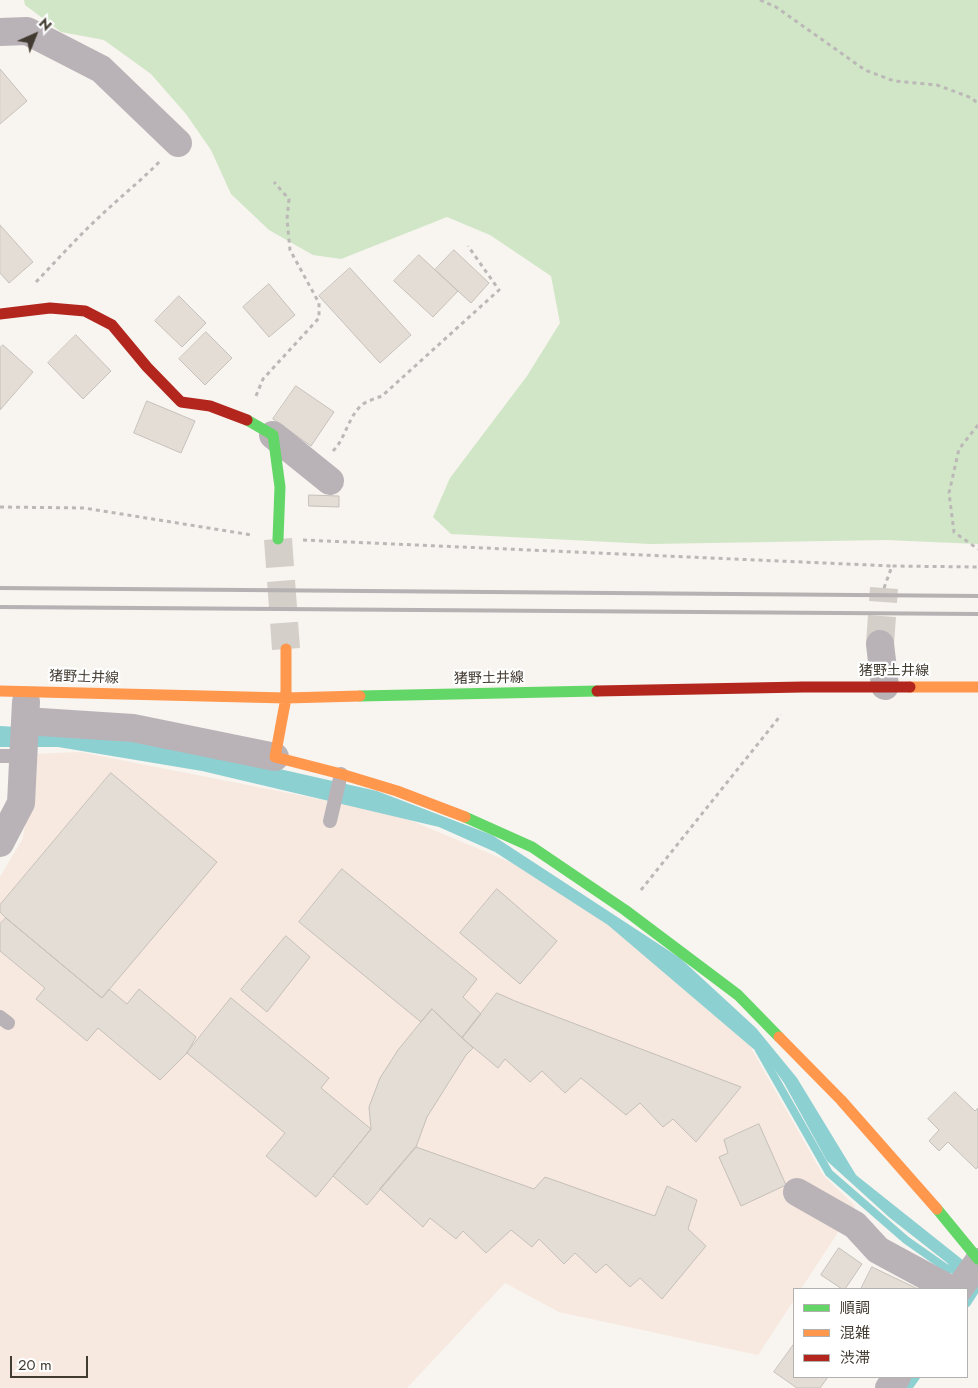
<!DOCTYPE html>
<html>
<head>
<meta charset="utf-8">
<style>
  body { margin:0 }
  #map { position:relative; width:978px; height:1388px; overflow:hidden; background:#f8f4ef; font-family:Jost,"Noto Sans JP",sans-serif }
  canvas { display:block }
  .legend { position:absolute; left:793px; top:1288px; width:175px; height:90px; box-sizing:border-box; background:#fff; border:1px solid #b3b1ad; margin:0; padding:6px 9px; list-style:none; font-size:15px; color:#423b31 }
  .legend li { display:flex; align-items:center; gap:10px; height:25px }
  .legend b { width:25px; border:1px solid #b3b1ad }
  .north { position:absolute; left:10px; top:10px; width:50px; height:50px; -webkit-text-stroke:4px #fff; paint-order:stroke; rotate:44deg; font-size:14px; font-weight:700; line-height:20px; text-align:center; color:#423b31 }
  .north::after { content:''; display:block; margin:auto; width:18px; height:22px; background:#423b31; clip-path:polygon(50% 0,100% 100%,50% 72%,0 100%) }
  .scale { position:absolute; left:10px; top:1356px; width:78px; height:22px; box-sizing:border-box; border:2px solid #423b31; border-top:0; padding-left:6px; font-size:15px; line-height:18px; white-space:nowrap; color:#423b31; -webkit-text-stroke:4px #fff; paint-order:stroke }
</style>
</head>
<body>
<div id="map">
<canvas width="978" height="1388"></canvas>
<ul class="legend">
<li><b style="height:6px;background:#63d668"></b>順調</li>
<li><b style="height:6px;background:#ff974d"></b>混雑</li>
<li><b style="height:6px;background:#b3261e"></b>渋滞</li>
</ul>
<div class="north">N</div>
<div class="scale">20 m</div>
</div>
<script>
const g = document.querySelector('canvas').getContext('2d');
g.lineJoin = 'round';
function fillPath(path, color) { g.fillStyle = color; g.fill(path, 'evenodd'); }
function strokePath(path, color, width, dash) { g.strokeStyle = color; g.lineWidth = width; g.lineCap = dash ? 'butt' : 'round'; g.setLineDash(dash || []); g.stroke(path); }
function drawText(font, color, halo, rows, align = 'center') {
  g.font = font + ' Jost,"Noto Sans JP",sans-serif'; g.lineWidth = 4.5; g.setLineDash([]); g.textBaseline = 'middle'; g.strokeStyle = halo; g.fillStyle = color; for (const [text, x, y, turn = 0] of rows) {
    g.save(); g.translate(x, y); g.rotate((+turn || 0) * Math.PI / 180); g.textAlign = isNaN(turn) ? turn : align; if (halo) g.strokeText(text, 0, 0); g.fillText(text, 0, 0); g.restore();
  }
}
fillPath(new Path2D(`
  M80 752 395 814 515 864 615 929 750 1046 823 1175 855 1206 801 1289H794V1300L758 1355 559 1312 505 1283 407 1388H0V877L23 838 35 754Z`), '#f7e9df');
fillPath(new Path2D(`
  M24 0H978V544L886 540 650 544 451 534 433 517 450 478 527 376 560 323 551 276 490 235 447 217 341 259 313 255 269 230 231 194 211 150 186 114 151 74 104 40 61 32 25 5Z`), '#d0e6c7');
fillPath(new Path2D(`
  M0 726 120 733 377 791 492 835 680 958 756 1028 797 1078 856 1175 964 1261 978 1264V1292L946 1262 890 1218 827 1161 784 1083 770 1063 608 925 495 852 439 827 202 771 58 747H0Z`), '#8cd0d2');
strokePath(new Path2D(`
  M759 1050 829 1173 906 1240 946 1268 962 1272
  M967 1303 978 1286
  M908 1388 916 1377`), '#8cd0d2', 8);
const building = new Path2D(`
  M0 69 27 101 0 124Z
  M0 225 33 262 9 283 0 273Z
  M454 250 489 283 471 303 435 270Z
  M419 255 458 291 433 317 394 281Z
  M350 268 411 335 380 363 319 296Z
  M269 284 295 315 269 337 243 307Z
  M179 296 206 323 182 347 155 321Z
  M206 332 232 358 205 385 179 359Z
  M76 335 111 371 83 399 48 363Z
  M3 345 33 372 0 410V348Z
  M296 386 334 412 311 446 273 419Z
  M147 401 195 421 181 453 134 433Z
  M309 495 339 496V507L309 506Z
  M111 773 217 862 102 998 6 918 0 912V905Z
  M342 869 477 979 463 997 481 1014 462 1038 432 1009 421 1022 299 922Z
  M497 889 557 941 520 984 460 933Z
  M6 918 102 998 109 989 127 1004 139 989 196 1037 187 1053 160 1080 98 1028 87 1041 36 999 45 988 0 951V924Z
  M286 936 310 957 267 1012 241 990Z
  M497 993 515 1001 741 1087 696 1142 673 1119 663 1127 640 1103 626 1115 581 1078 565 1093 542 1071 530 1082 505 1059 498 1068 462 1038Z
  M231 998 329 1078 321 1088 371 1129 316 1197 266 1156 285 1133 187 1053Z
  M432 1009 473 1048 466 1055 427 1117 416 1147 367 1205 333 1176 371 1129 369 1107 380 1078 398 1050Z
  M955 1092 975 1111 978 1108V1167L976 1169 948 1142 939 1151 929 1141 939 1130 928 1119Z
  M759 1124 786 1185 741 1206 719 1157 728 1153 724 1140Z
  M416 1147 534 1189 545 1177 655 1216 667 1186 697 1200 688 1229 706 1246 662 1299 640 1278 630 1287 606 1264 596 1273 575 1253 564 1264 539 1239 532 1247 511 1230 486 1253 463 1231 456 1239 430 1218 423 1227 380 1189Z
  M839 1248 862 1264 845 1289H842L821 1275Z
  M872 1267 918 1289H861Z
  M794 1344V1377H828L820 1388H797L774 1372Z`);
fillPath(building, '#e3ddd6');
strokePath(building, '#c6c0ba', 1);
strokePath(new Path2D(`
  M880 644 884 588`), '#d4cfc9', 28, [28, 14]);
strokePath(new Path2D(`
  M278 539 286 649`), '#d4cfc9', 28, [28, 14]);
strokePath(new Path2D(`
  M760 0 776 7 865 70 894 81 937 85 972 98 978 104
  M36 282C60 257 83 231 109 208 126 192 144 178 160 161
  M256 396 263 379 319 318V303L290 250 287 219 289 199 274 182
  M978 425 959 449 949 493 954 532 978 549
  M333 451C346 438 348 416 363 404 368 401 376 398 382 396L499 290 468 246
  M0 507 84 508 252 535
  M303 540 892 566
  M884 588 892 566 978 567
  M641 890 781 715`), '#bcb8b8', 3, [4, 4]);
strokePath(new Path2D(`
  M0 756H23
  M330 821 341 774
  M0 1017 8 1023`), '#b9b3b8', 14);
strokePath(new Path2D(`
  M0 32 27 31 101 69 178 143
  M273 435 330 481
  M880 644 885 686
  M25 721 133 728 275 757
  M0 843 21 803 26 702
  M797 1192 855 1225 878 1250 950 1289
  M959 1289 978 1262
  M889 1388 897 1377`), '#b9b3b8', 28);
strokePath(new Path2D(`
  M247 420 273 435 280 487 278 539
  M360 696 597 691
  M465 817 532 847 625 910 738 995 779 1037
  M937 1209 978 1259`), '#63d668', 11);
strokePath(new Path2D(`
  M286 649V698L275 757 341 774 397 791 465 817
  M910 687H978
  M0 691 286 698 360 696
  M779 1037 841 1100 937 1209`), '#ff974d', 11);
strokePath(new Path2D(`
  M0 314 50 308 85 311 112 325 147 367 181 402 210 406 247 420
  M597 691 803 687H910`), '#b3261e', 11);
strokePath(new Path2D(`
  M0 588 978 596
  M0 607 978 614`), '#b6b1b2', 4);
drawText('14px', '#423b31', '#fff', [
  ["猪野土井線",894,672],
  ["猪野土井線",84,678,2],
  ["猪野土井線",489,679,-1]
]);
</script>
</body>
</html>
